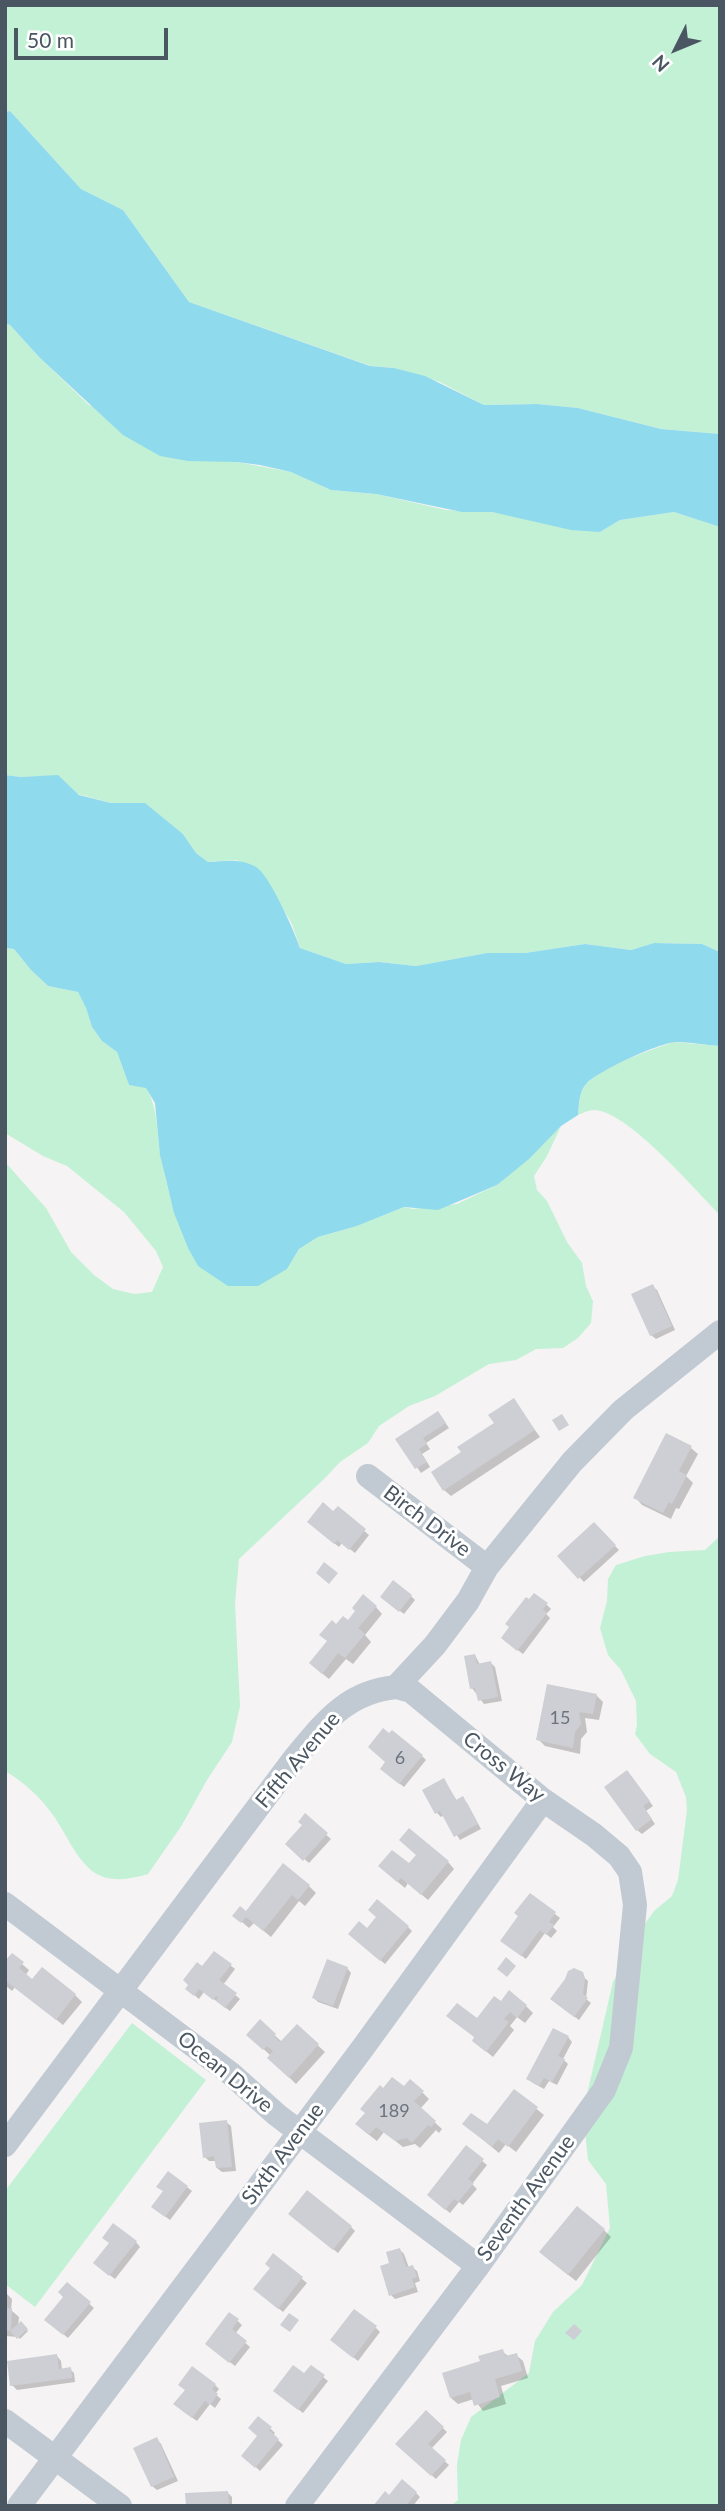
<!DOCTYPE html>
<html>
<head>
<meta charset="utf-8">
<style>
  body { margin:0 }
  #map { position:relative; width:725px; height:2511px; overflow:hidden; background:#f5f3f3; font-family:Lato,sans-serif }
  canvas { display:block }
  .frame { position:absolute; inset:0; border:7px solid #4a5661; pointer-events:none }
  .north { position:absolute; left:641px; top:14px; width:70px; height:70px; -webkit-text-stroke:5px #fff; paint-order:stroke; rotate:227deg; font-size:19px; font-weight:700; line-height:28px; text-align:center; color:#4a5661 }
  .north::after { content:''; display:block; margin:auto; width:24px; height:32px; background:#4a5661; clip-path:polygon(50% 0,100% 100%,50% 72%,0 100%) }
  .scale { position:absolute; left:14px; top:28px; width:154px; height:32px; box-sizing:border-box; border:4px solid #4a5661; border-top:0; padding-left:9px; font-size:21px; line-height:24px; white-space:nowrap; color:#4a5661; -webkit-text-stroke:5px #fff; paint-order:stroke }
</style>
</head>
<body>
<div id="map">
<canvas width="725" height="2511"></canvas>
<div class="frame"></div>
<div class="north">N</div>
<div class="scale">50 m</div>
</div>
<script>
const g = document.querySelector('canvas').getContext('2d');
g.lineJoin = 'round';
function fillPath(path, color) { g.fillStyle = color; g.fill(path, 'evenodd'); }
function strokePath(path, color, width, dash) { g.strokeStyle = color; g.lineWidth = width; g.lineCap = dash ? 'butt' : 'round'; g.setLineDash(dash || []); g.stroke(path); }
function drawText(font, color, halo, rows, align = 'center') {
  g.font = font + ' Lato,sans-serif'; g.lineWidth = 6; g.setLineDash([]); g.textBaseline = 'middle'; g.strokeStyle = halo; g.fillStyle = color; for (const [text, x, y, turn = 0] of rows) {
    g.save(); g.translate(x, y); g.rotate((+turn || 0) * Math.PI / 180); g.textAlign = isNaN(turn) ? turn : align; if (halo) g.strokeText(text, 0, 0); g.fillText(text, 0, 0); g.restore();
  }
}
fillPath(new Path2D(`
  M5 5H720V434L661 429 578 408 537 404 484 405 440 382 394 368 371 366 189 302 123 210 81 189 10 111 5 112Z
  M5 323 10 325 40 358 89 405 237 462 291 472 331 490 376 494 446 510 492 512 600 532 620 520 674 512 720 527V952L702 944 654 943 631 950 585 944 525 953H487L416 966 379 962 346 964 300 948 292 924 267 881 237 860 208 862 196 853 183 834 145 804 111 803 78 794 58 776 21 777 5 775Z
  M5 948 14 949 31 970 48 986 78 992 86 1008 92 1027 102 1041 117 1052 129 1085 146 1087C159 1111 156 1131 161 1157 168 1195 179 1232 198 1266L287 1269 299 1249 318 1237 357 1226 404 1207 413 1209 457 1204 497 1185 561 1126 547 1156 534 1176 537 1190 547 1201 567 1242 582 1263 586 1286 593 1301 591 1323 578 1338 563 1348 536 1349 516 1360 489 1364 435 1396 409 1406 379 1426 368 1443 340 1462 324 1479 239 1559 235 1603 240 1706 232 1742 207 1780 182 1825 148 1874C131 1879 111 1883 95 1873 76 1860 66 1833 53 1815 40 1797 24 1782 5 1771V1162L46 1208 71 1252 94 1275 113 1289 134 1294 152 1292 163 1267 156 1251 124 1212 67 1166 43 1156 5 1133Z
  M674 1042 720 1046V1215C696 1191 627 1110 594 1110 589 1110 583 1113 578 1115 579 1105 579 1096 584 1087 594 1070 654 1048 674 1042Z
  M720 1536V2506H451L458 2500 457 2465 461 2440 471 2417 529 2373 535 2341 553 2312 582 2285 610 2228 606 2184 588 2160 585 2132 587 2094 613 1982 642 1928 654 1911 672 1896 678 1880 687 1810 686 1797 676 1772 650 1754 635 1734 637 1725 636 1701 621 1670 608 1655 600 1628 607 1601 608 1579 616 1565 645 1556 669 1552 705 1550Z
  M132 2023 206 2080 35 2307 5 2284V2191Z`), '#c3f1d5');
fillPath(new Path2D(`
  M10 111 81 189 123 210 189 302 370 366 394 368 425 376 484 405 537 404 578 408 661 429 720 434V527L674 512 620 520 600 532 571 530 492 512H462L376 494 331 490 291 472 260 465 237 462 188 461 160 456 123 435 40 358 10 325 5 323V112Z
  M5 775 21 777 58 775 79 795 111 803H145L183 834 196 853 208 862C226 861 240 858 256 867 269 874 295 932 300 948L346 964 379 962 416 966 487 953H525L585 944 631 950 654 943 702 944 720 952V1046C705 1045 690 1042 676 1042 658 1043 599 1071 587 1083 579 1091 579 1104 578 1115L561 1126 529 1159 497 1185 438 1210 404 1207 357 1226 318 1237 299 1249 287 1269 258 1286H228L198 1266 188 1248 174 1213 160 1155 155 1103 146 1088 129 1085 117 1052 102 1041 92 1027 86 1008 78 992 48 986 31 970 14 949 5 948Z`), '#90daee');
fillPath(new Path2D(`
  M652 1286 657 1290 675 1330 656 1339 651 1335Z
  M513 1400 540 1437 451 1496 444 1490 463 1452 496 1424Z
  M442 1418 449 1428 426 1443 430 1449 422 1454 430 1467 421 1473 398 1440Z
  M691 1448 698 1454 686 1476 693 1483 679 1509 676 1508 671 1519 642 1505 636 1498Z
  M338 1509 369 1535 355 1553 342 1543 339 1547 313 1526 334 1514Z
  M594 1524 619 1550 584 1582 560 1556Z
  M411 1596 415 1600 404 1614 387 1601Z
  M546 1604 551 1609 546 1614 550 1618 523 1654 507 1642Z
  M376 1607 382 1614 365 1635 371 1642 353 1664 346 1659 329 1679 318 1670 336 1626Z
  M475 1655 480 1665 491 1663 495 1667 502 1701 484 1704 472 1688Z
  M596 1695 603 1702 599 1720 585 1718 587 1732 581 1739 580 1754 545 1746 538 1739Z
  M422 1756 426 1760 404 1787 386 1773Z
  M631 1777 653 1806 646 1811 655 1824 642 1834 637 1830Z
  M444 1780 457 1801 462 1799 467 1803 481 1829 460 1840 444 1815 441 1817 437 1813Z
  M305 1816 331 1839 309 1863 287 1844 304 1825Z
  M448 1862 454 1869 428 1900 408 1883 405 1888 387 1873 409 1866Z
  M309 1886 316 1893 305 1906 299 1901 271 1937 254 1923 249 1928 235 1916 246 1913Z
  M530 1895 560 1918 553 1927 557 1931 551 1938 545 1933 526 1959 507 1945Z
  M378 1918 408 1927 412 1931 385 1964 354 1938 368 1931Z
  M5 1964H22L29 1970 25 1976 32 1982 75 1995 82 2002 63 2025 15 1987 12 1991 5 1985Z
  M230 1965 235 1969 223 1985 240 1999 230 2011 204 1992 199 1999 192 1993 203 1968Z
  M347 1968 351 1973 338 2009 318 2002 314 1998Z
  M576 1970 588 1981 586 1999 591 2003 579 2020 556 2003Z
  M501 2003 526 2006 533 2013 525 2023 517 2017 510 2026 514 2030 493 2057 481 2047 478 2021Z
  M260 2022 282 2042 297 2026 325 2052 296 2084 269 2058 271 2056 255 2041Z
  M568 2037 572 2042 563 2059 568 2064 557 2085 549 2081 544 2089 533 2083 528 2079Z
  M404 2089 422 2092 429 2099 420 2109 442 2129 439 2133 436 2130 420 2148 415 2144 403 2147 384 2132 377 2141 364 2131 384 2090Z
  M514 2091 544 2115 516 2152 506 2144 499 2153 464 2124 487 2127Z
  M226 2122 231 2126 236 2171 222 2172 217 2168V2161H209L205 2157Z
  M482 2161 487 2165 472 2184 477 2189 463 2205 459 2202 450 2213 433 2199Z
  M187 2187 192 2191 170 2220 158 2211Z
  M294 2218 351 2227 355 2231 338 2253Z
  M604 2230 611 2237 576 2281 548 2259Z
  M136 2242 140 2247 115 2279 99 2267 110 2243Z
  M400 2250 404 2254 409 2268 412 2267 417 2271 420 2281 415 2283 418 2292 395 2299 391 2295 392 2264Z
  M274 2256 307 2283 283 2312 259 2293 272 2268Z
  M67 2284 94 2308 68 2338 51 2324 65 2297Z
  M5 2292 12 2299 11 2310 19 2317 18 2327 21 2324 28 2331 20 2339 18 2337 5 2336Z
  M230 2314 242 2325 235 2334 250 2347 235 2366 211 2348Z
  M376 2328 380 2332 358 2361 337 2344Z
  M502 2351 509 2357 516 2355 523 2361 528 2378 501 2386 506 2404 483 2411 474 2399 458 2404 451 2398 482 2362Z
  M57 2356 61 2361 62 2370 70 2369 74 2373 75 2382 17 2390 12 2385Z
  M311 2367 328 2381 303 2413 280 2395 305 2376Z
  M215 2385 219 2389 215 2394 221 2399 215 2408 210 2404 197 2421 180 2409Z
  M426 2412 447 2432 431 2449 449 2465 436 2479 397 2444Z
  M259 2418 275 2433 273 2435 283 2445 260 2471 243 2455 259 2437Z
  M157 2439 161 2444 178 2481 157 2490 152 2486Z
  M228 2493 232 2497V2506H187Z
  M416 2493 420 2497 413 2506H375L389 2497Z`), '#0003');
fillPath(new Path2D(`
  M653 1284 672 1326 650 1336 631 1294Z
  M514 1398 535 1430 443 1491 431 1472 461 1452 457 1447 494 1423 488 1415Z
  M438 1411 446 1423 423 1438 427 1444 419 1449 427 1462 415 1469 395 1439Z
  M562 1414 569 1425 559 1431 552 1420Z
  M666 1433 692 1446 679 1471 687 1475 672 1504 669 1502 663 1513 633 1498Z
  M323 1502 333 1511 338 1506 366 1529 349 1550 337 1540 334 1544 307 1522Z
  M594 1522 616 1545 578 1579 557 1556Z
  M324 1562 338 1573 329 1584 316 1573Z
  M393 1580 412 1595 399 1612 380 1597Z
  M534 1593 548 1603 543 1609 547 1613 517 1651 501 1638 509 1627 505 1624 526 1597 529 1599Z
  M363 1594 377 1606 358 1628 365 1634 345 1658 338 1653 322 1674 309 1663 327 1641 319 1635 332 1620 336 1624 343 1616 348 1620 355 1611 352 1608Z
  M475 1654 477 1664 491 1661 498 1697 478 1701 475 1688 470 1689 464 1656Z
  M547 1684 597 1694 593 1714 579 1712 581 1724 575 1732 573 1748 536 1740Z
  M383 1728 389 1733 392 1730 423 1755 399 1784 380 1769 385 1762 368 1747Z
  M627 1770 650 1801 643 1806 652 1819 636 1831 604 1787Z
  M444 1778 456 1800 463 1796 478 1824 454 1837 440 1811 435 1814 422 1790Z
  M305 1813 328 1833 303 1861 285 1844 302 1825 298 1822Z
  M409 1828 449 1861 421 1895 401 1878 397 1882 378 1866 392 1850 409 1863 416 1855 399 1840Z
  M283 1863 310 1885 298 1900 292 1895 263 1931 246 1917 241 1923 232 1916 240 1906 246 1911Z
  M530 1893 556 1912 549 1922 554 1925 546 1935 540 1930 521 1956 500 1941 518 1916 514 1913Z
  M377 1899 409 1926 380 1961 348 1934 359 1921 367 1928 376 1917 368 1910Z
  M214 1951 232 1964 219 1980 237 1993 225 2008 216 2001 218 1998 216 1996 213 2000 199 1989 194 1996 185 1989 188 1985 183 1980 197 1962 202 1966Z
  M12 1953 24 1962 19 1968 32 1979 42 1967 76 1994 56 2020 7 1982 5 1984V1961Z
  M506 1957 516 1966 507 1977 497 1969Z
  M327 1959 348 1967 333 2006 312 1998Z
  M574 1968 583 1972 585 1978 583 1994 588 1998 574 2017 550 1999 565 1979 568 1971Z
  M509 1990 527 2005 517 2018 510 2012 504 2019 509 2022 486 2052 472 2041 474 2037 446 2016 457 2003 477 2018 494 1996 501 2001Z
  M260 2019 276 2034 274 2036 280 2042 297 2024 319 2044 289 2078 267 2058 273 2051 267 2046 263 2050 246 2035Z
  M553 2028 569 2036 558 2056 565 2059 552 2082 544 2078 539 2086 526 2079Z
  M392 2077 404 2086 410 2079 424 2091 414 2101 436 2121 431 2127 428 2125 412 2143 407 2138 395 2141 376 2127 369 2135 355 2124 365 2113 360 2109 380 2085 383 2088Z
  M514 2089 538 2107 508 2147 498 2139 492 2147 462 2124 471 2113 487 2124Z
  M227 2120 232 2167 216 2168 214 2156 203 2158 199 2123Z
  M466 2145 484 2159 468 2179 474 2183 458 2202 454 2199 445 2210 427 2195Z
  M168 2171 188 2186 165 2217 151 2207 163 2191 156 2187Z
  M307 2190 352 2226 333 2250 288 2214Z
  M577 2206 605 2229 568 2275 539 2252Z
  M113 2223 137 2241 109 2276 93 2263 109 2243 102 2238Z
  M400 2248 406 2267 413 2265 417 2277 412 2279 415 2287 389 2296 380 2266 389 2263 386 2252Z
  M273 2253 303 2277 278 2309 253 2289 270 2268 265 2264Z
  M67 2282 91 2302 63 2335 44 2320 63 2297 58 2292Z
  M5 2308H12L11 2331 5 2330Z
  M354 2309 377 2326 353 2358 330 2340Z
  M229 2312 239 2319 232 2329 247 2341 229 2363 205 2344Z
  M289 2313 299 2320 290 2332 280 2325Z
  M21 2321 28 2329 17 2339 10 2331Z
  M574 2324 582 2331 574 2340 565 2333Z
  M503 2349 505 2356 517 2353 522 2371 495 2379 500 2397 474 2406 470 2392 450 2398 442 2373 480 2361 478 2356Z
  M57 2354 59 2369 71 2367 72 2378 10 2386 7 2361Z
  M293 2365 304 2373 311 2365 325 2375 298 2410 273 2391Z
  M192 2366 216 2384 212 2389 218 2394 210 2405 205 2401 192 2418 173 2404 185 2390 178 2385Z
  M426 2410 444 2427 428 2444 446 2460 431 2476 395 2444Z
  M258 2416 272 2427 269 2430 279 2439 255 2468 241 2456 257 2436 248 2428Z
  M157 2437 174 2477 151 2487 133 2448Z
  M402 2479 417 2492 406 2506H373L385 2491 389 2495Z
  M228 2491 229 2506H186L185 2493Z`), '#cdcfd5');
strokePath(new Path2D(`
  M368 1476 487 1567
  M5 1904 230 2073 277 2115 478 2266
  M5 2145 294 1759C324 1723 346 1692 396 1687L435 1645 468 1601 487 1567 572 1462 623 1410 720 1332
  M5 2421 120 2506
  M19 2506 362 2049 543 1800
  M297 2506 478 2266 604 2090 621 2048 635 1905 630 1872 619 1856 594 1835 543 1800 411 1691 396 1687`), '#c1cad2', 24);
drawText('18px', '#6b747e', null, [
  ["15",560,1718],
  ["6",400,1758],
  ["189",394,2111]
]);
drawText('21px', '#4a5661', '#fff', [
  ["Birch Drive",427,1521,37],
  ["Fifth Avenue",298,1760,-50],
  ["Cross Way",504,1767,39],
  ["Ocean Drive",225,2072,39],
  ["Sixth Avenue",283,2154,-53],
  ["Seventh Avenue",526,2198,-54]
]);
</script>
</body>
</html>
